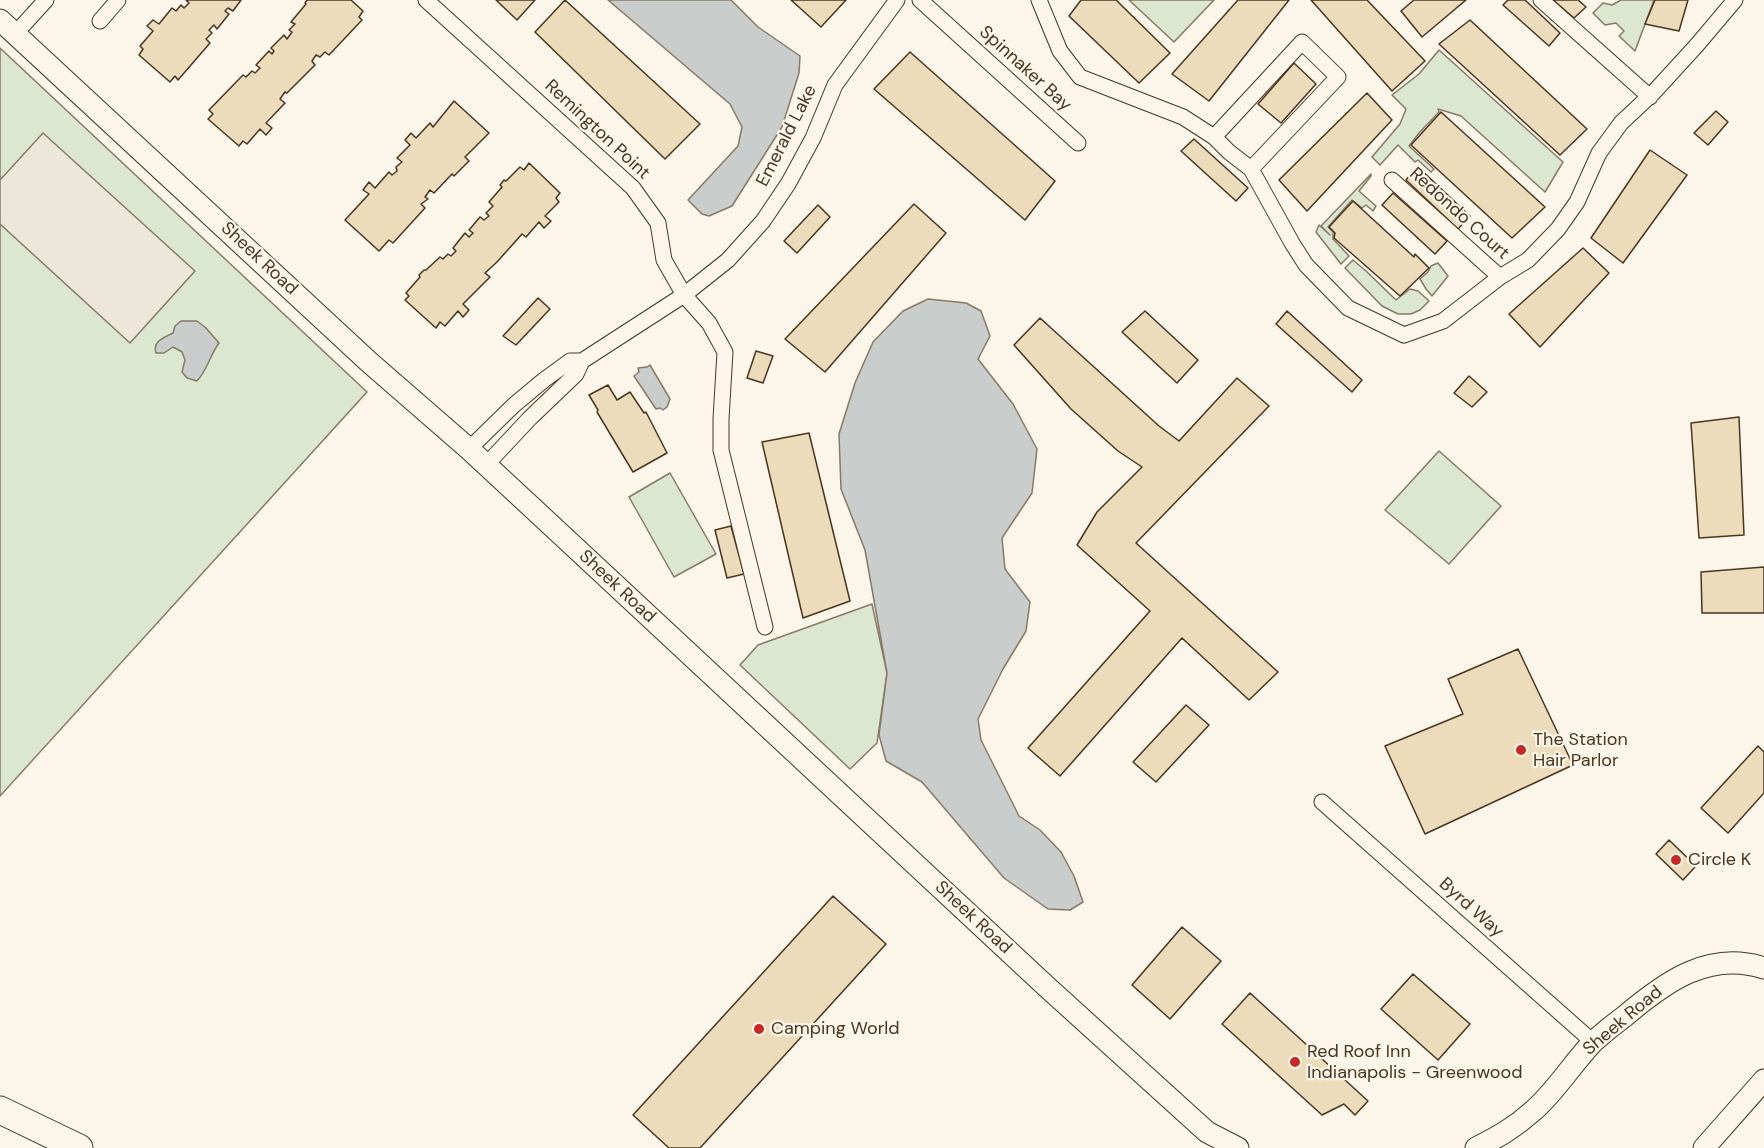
<!DOCTYPE html>
<html>
<head>
<meta charset="utf-8">
<style>
  body { margin:0 }
  canvas { display:block; background:#fbf6e9 }
</style>
</head>
<body>
<canvas width="1764" height="1148"></canvas>
<script>
const g = document.querySelector('canvas').getContext('2d');
g.lineJoin = 'round';
function fillPath(path, color) { g.fillStyle = color; g.fill(path, 'evenodd'); }
function strokePath(path, color, width, dash) { g.strokeStyle = color; g.lineWidth = width; g.lineCap = dash ? 'butt' : 'round'; g.setLineDash(dash || []); g.stroke(path); }
function drawText(font, color, halo, rows, align = 'center') {
  g.font = font + ' "DM Sans",sans-serif'; g.lineWidth = 4.5; g.setLineDash([]); g.textBaseline = 'middle'; g.strokeStyle = halo; g.fillStyle = color; for (const [text, x, y, turn = 0] of rows) {
    g.save(); g.translate(x, y); g.rotate((+turn || 0) * Math.PI / 180); g.textAlign = isNaN(turn) ? turn : align; if (halo) g.strokeText(text, 0, 0); g.fillText(text, 0, 0); g.restore();
  }
}
const green = new Path2D(`
  M1129 0H1214L1174 42Z
  M1621 0H1654L1635 51 1619 36 1624 31 1616 23 1605 25 1593 13 1603 3 1612 5Z
  M0 48 367 392 0 796Z
  M1439 50 1563 162 1545 192 1461 116 1438 109 1439 112 1419 133 1409 146 1434 169 1431 172 1418 160 1415 162 1398 145 1380 165 1372 157 1400 124 1406 109 1392 95 1419 74Z
  M1371 174V176L1359 191 1376 206 1373 211 1366 205 1362 208 1352 200 1328 227 1333 232V239L1349 256 1341 264 1316 232 1319 225 1330 235 1321 226Z
  M1353 260 1366 271 1396 300 1410 289 1418 291 1429 301 1420 310 1411 314H1398L1382 306 1345 268Z
  M1438 263 1448 276 1432 296 1426 289 1420 279 1428 272 1431 266Z
  M1439 451 1501 506 1449 564 1385 510Z
  M670 473 716 554 674 577 629 497Z
  M872 604 887 673 877 743 850 769 740 665 758 645Z`);
fillPath(green, '#dce7d0');
strokePath(green, '#887966', 1.5);
const parking = new Path2D(`
  M43 133 195 271 130 343 0 224V180Z`);
fillPath(parking, '#ede7d9');
strokePath(parking, '#887966', 1.5);
const water = new Path2D(`
  M608 0H731L758 27 800 56 799 73 782 127 732 206 709 216 702 214 688 200 738 146 742 127 730 104Z
  M928 299 966 303 981 311 990 336 978 359 1013 404 1037 449 1032 493 1002 538 1005 569 1030 602 1026 631 1003 669 978 719 981 740 1019 816 1040 830 1061 852 1074 876 1083 902 1070 910 1048 909 1004 878 922 782 886 761 879 735 887 673 865 550 841 489 839 434 855 383 873 342 903 311Z
  M181 321H197L206 328 219 343C210 355 207 371 197 381L187 378 182 372 185 360 182 352 173 347 164 353H156C152 341 164 338 173 333L175 326Z
  M650 365 670 399 667 407 663 410 660 408 656 409 634 376 639 372 638 368 647 367Z`);
fillPath(water, '#c9cecd');
strokePath(water, '#887966', 1.5);
const building = new Path2D(`
  M186 0H241L233 11 228 8 225 11 229 14 217 29 214 25 209 30 212 33 206 39 210 43 178 80 175 76 170 82 139 55 143 49 140 46 153 31 147 26 153 20 159 24 172 8 176 11 181 5 184 8 189 3Z
  M307 0H351L363 11 359 17 362 20 329 55 325 52 320 57 316 55 312 61 315 65 287 93 285 92 280 99 285 103 266 123 272 128 266 135 260 129 247 144 243 141 239 146 208 119 213 114 209 110 243 75 246 77 252 71 255 73 260 68 256 65 269 51 272 54 274 51 271 48 284 35 287 39 292 32 289 30 295 24 291 22 306 4 305 3Z
  M496 0H535L517 20Z
  M565 0 700 124 665 159 535 32Z
  M791 0H846L821 27Z
  M1081 0H1116L1170 53 1139 83 1069 16Z
  M1238 0H1289L1209 101 1172 74Z
  M1311 0H1367L1425 61 1392 91Z
  M1414 0H1466L1422 37 1401 11Z
  M1508 0H1525L1560 33 1549 46 1503 5Z
  M1553 0H1578L1586 7 1574 18Z
  M1655 0H1688L1679 31 1645 24Z
  M1470 20 1587 129 1560 155 1439 44Z
  M910 52 1055 181 1025 220 874 89Z
  M1294 63 1316 84 1281 123 1258 104Z
  M1367 93 1392 120 1307 211 1279 180Z
  M454 101 489 133 465 157 469 161 454 176 452 174 434 193 430 190 425 197 428 199 421 204 425 208 393 243 389 240 379 251 345 220 369 194 363 190 369 182 375 188 389 172 392 175 397 171 396 167 402 162 397 158 410 145 405 140 411 133 416 138 430 123 433 127Z
  M1716 111 1728 122 1708 145 1694 133Z
  M1441 112 1545 207 1512 238 1411 145Z
  M1194 139 1248 188 1236 201 1181 151Z
  M1650 150 1687 175 1623 263 1591 238Z
  M529 163 560 193 556 198 559 202 545 216 551 221 544 228 539 222 526 237 522 234 497 262 485 273 490 277 463 304 469 310 463 317 458 311 445 326 440 322 436 328 405 300 409 296 406 293 420 277 419 275 424 270H426L440 257 443 259 448 254 451 256 456 251 453 248 465 233 469 237 473 233 469 230 480 217 484 220 489 216 486 213 493 206 489 202 502 187 500 185 504 180 506 181 520 167 524 170Z
  M1417 166 1470 216 1458 229 1406 180Z
  M1393 193 1447 241 1435 254 1382 205Z
  M1353 201 1414 257 1415 254 1429 268 1400 296 1334 238 1335 233 1329 227Z
  M914 204 946 233 825 372 785 339Z
  M818 205 830 217 797 253 784 241Z
  M1583 248 1609 273 1540 347 1509 314Z
  M538 298 550 309 516 345 503 336Z
  M1145 311 1198 360 1177 383 1122 332Z
  M1287 311 1362 380 1352 392 1276 324Z
  M1040 318 1159 426 1179 441 1237 378 1269 406 1136 543 1278 672 1249 700 1182 638 1060 776 1028 748 1150 611 1077 545 1097 512 1142 467 1118 451 1071 409 1014 345Z
  M756 351 773 356 763 383 747 378Z
  M1469 376 1487 392 1472 407 1454 393Z
  M608 385 617 400 630 392 644 413 646 412 667 453 633 472 597 412 598 410 589 395Z
  M1739 417 1744 535 1699 538 1691 423Z
  M809 433 850 601 803 618 762 442Z
  M731 526 744 574 727 578 715 530Z
  M1764 567V613H1702L1701 572Z
  M1518 649 1573 765 1425 834 1385 746 1463 714 1448 679Z
  M1186 705 1209 725 1156 782 1133 762Z
  M1758 746 1764 752V793L1728 833 1701 808Z
  M1669 840 1696 866 1683 880 1656 854Z
  M833 896 886 944 700 1148H669L633 1115Z
  M1182 927 1221 961 1170 1019 1132 985Z
  M1413 974 1470 1024 1438 1060 1381 1009Z
  M1250 993 1368 1101 1355 1115 1344 1104 1322 1115 1222 1024Z`);
fillPath(building, '#ecdcbc');
strokePath(building, '#4a3520', 1.5);
const street = new Path2D(`
  M426 0 633 188 658 223 664 260 684 295 709 323 725 352 721 419V450L765 627
  M920 0 1078 143
  M1039 0 1060 51 1080 77 1183 117 1214 137 1229 152 1251 169 1292 243 1306 265 1348 308 1404 335 1443 321 1500 277 1528 260 1558 229 1577 202 1599 153 1621 123 1654 92 1697 45 1735 0
  M1541 0 1650 97
  M100 21 118 0
  M15 34 46 0
  M1214 137 1302 42 1338 77 1251 169
  M1392 180 1500 277
  M469 449 514 405 544 380 570 361H582
  M486 465 530 418 576 374 582 361 684 295 728 260 763 221 788 184 813 138 835 85 897 0
  M1322 802 1593 1042`);
const secondary = new Path2D(`
  M0 20 369 362 469 449 567 540 1047 987 1207 1132 1238 1148
  M1476 1148C1498 1137 1514 1128 1533 1111 1556 1091 1572 1064 1593 1042 1603 1033 1614 1024 1625 1016 1665 982 1709 950 1764 968
  M1704 1148 1764 1080`);
const highway = new Path2D(`
  M0 1110 79 1148`);
strokePath(street, '#4a3520', 17);
strokePath(secondary, '#4a3520', 23);
strokePath(highway, '#4a3520', 29);
strokePath(street, '#fbf6e9', 15);
strokePath(secondary, '#fbf6e9', 21);
strokePath(highway, '#fbf6e9', 27);
for (const [x, y, r, color] of [
  [1521,750,6,"#c62828"],
  [1676,860,6,"#c62828"],
  [759,1029,6,"#c62828"],
  [1295,1062,6,"#c62828"]
]) { const dot = new Path2D(); dot.arc(x, y, r, 0, 2 * Math.PI); g.fillStyle = color; g.fill(dot); strokePath(dot, '#fbf6e9', 2); }
drawText('18px', '#4a3520', '#fbf6e9', [
  ["Spinnaker Bay",1025,69,42],
  ["Remington Point",597,130,43],
  ["Emerald Lake",787,136,-63],
  ["Redondo Court",1459,214,42],
  ["Sheek Road",259,259,43],
  ["Sheek Road",617,587,43],
  ["Byrd Way",1471,908,42],
  ["Sheek Road",973,918,43],
  ["Sheek Road",1623,1021,-40]
]);
drawText('18px', '#4a3520', '#fbf6e9', [
  ["The Station",1533,740],
  ["Hair Parlor",1533,761],
  ["Circle K",1688,860],
  ["Camping World",771,1029],
  ["Red Roof Inn",1307,1052],
  ["Indianapolis - Greenwood",1307,1073]
], 'left');
</script>
</body>
</html>
